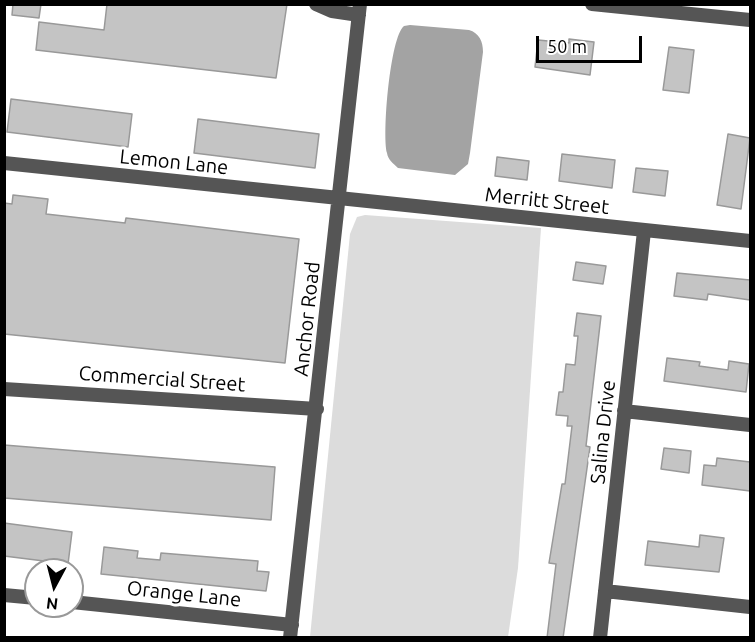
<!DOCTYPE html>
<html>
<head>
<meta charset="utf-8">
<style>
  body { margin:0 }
  #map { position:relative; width:755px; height:642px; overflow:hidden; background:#fff; font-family:Ubuntu,sans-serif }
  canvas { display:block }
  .frame { position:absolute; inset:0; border:6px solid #000; pointer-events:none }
  .north { position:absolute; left:24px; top:558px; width:60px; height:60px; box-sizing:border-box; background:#fff; border:2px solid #999; border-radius:50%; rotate:187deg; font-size:16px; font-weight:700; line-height:24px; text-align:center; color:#000 }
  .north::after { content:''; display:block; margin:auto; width:21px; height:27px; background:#000; clip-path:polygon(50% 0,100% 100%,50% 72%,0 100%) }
  .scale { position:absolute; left:536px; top:36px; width:106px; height:27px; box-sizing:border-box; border:3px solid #000; border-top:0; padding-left:8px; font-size:18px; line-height:21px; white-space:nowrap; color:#000; -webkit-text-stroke:4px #fff; paint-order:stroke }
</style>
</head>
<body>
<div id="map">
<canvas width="755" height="642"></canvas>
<div class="frame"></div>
<div class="north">N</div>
<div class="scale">50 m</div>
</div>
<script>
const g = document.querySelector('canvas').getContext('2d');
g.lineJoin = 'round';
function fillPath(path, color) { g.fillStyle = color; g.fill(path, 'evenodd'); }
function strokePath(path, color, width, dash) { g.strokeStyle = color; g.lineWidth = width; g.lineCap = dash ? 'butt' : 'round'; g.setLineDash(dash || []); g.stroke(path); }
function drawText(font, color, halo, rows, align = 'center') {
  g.font = font + ' Ubuntu,sans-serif'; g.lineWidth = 6; g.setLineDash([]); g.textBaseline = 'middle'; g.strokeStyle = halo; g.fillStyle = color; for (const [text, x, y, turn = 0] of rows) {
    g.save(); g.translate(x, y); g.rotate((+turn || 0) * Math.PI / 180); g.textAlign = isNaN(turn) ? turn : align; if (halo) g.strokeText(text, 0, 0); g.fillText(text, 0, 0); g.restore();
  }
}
fillPath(new Path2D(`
  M365 215 541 228 518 568 508 637H310L350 234 357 217Z`), '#dcdcdc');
fillPath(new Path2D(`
  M410 25 469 30C479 33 483 41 483 52L470 153 468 164 455 175 398 168C393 163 388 160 387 153 382 134 390 37 404 26Z`), '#a3a3a3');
const building = new Path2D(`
  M13 4H41L39 18 12 15Z
  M107 4H287L276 78 36 50 39 22 104 30Z
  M569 39 594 42 590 75 535 67 538 40 569 43Z
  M669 47 694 50 689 93 663 90Z
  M11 99 132 114 128 147 7 132Z
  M198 119 319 134 315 168 194 153Z
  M728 134 750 138 741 209 717 205Z
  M562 154 615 160 612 188 559 181Z
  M497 157 529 161 527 180 495 176Z
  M636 168 668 171 665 196 633 192Z
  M13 195 48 199 46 214 125 223 126 218 299 239 285 363 4 334V203L12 204Z
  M576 262 606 266 603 284 573 280Z
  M677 273 750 280V300L708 294 707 300 674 296Z
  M577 313 601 316 586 446 590 447 563 638H547L556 564 549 563 562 484H565L572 426H567L568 416 556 415 559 392H563L566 364 575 365 578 336H574Z
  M667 358 700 362 699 366 728 370 729 361 749 364 746 392 664 381Z
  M4 445 275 467 271 520 4 498Z
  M664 448 691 451 689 473 661 469Z
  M717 458 750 462V491L702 485 704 465 716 466Z
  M4 523 72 532 68 564 4 556Z
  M700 535 724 538 719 572 645 565 648 541 699 547Z
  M104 547 138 551 137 558 160 560 161 553 258 561 257 571 269 572 266 591 101 574Z`);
fillPath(building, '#c4c4c4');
strokePath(building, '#999', 1.5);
strokePath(new Path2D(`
  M316 4 332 11 359 15
  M592 4 750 20
  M4 163 750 241
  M4 389 317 409
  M624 411 750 425
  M605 591 750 607
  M4 595 36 598
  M72 602 292 625
  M290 638 360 4
  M600 638 644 231`), '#555', 14);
drawText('20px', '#000', '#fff', [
  ["Lemon Lane",174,162,6],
  ["Merritt Street",547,201,6],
  ["Anchor Road",307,319,-84],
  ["Commercial Street",162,379,4],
  ["Salina Drive",603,432,-84],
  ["Orange Lane",184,594,6]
]);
</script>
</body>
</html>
